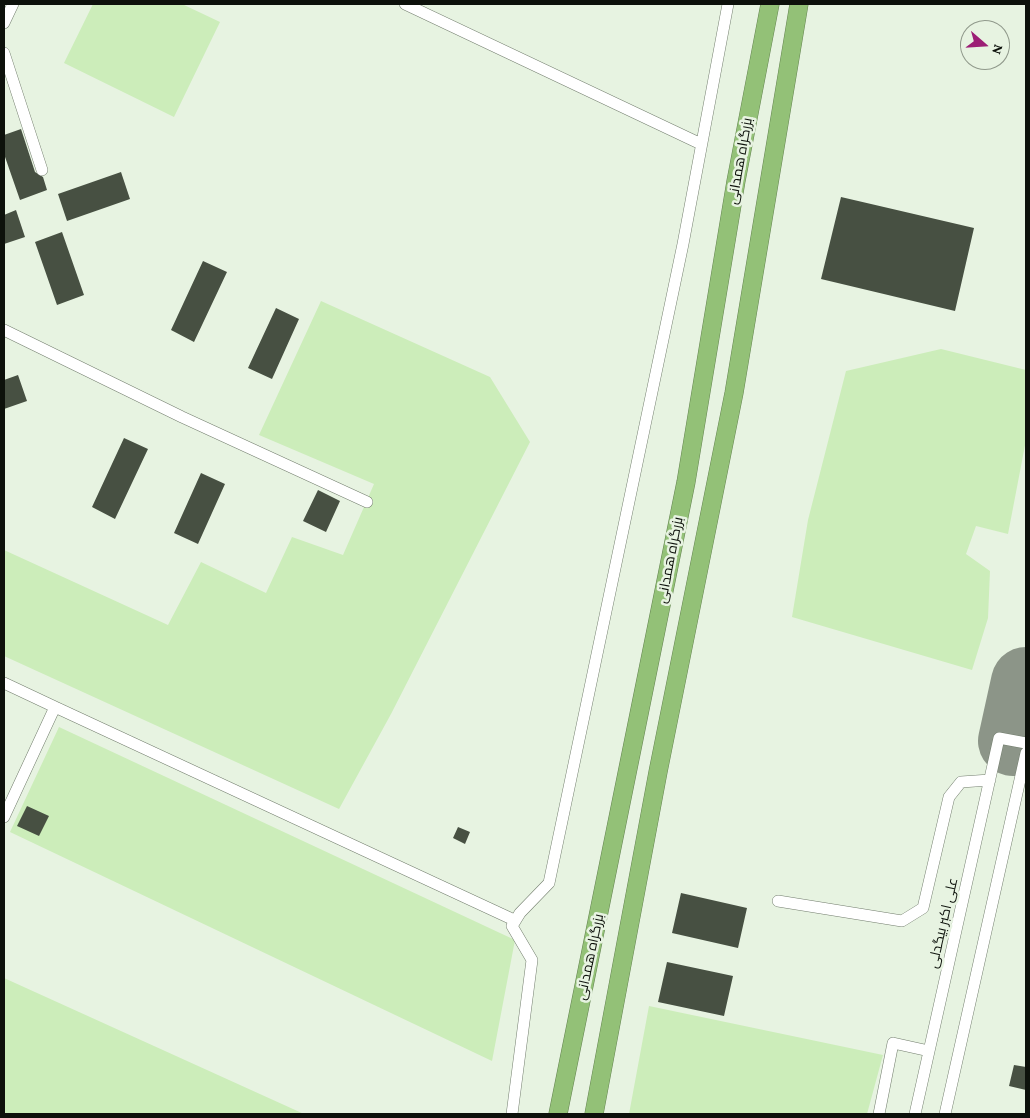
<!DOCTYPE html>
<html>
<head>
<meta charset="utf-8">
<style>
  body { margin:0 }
  #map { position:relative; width:1030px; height:1118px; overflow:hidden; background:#e7f3e1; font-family:"Crimson Pro",serif }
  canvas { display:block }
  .frame { position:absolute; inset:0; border:5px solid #0d110b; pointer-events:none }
  .north { position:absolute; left:960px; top:20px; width:50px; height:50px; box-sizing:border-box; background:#e7f3e1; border:1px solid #90998b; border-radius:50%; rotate:109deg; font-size:14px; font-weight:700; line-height:20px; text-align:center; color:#0d110b }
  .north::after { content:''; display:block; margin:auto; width:18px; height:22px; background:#9c1f75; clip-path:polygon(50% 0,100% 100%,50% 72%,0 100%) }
</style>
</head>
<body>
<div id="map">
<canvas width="1030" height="1118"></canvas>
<div class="frame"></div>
<div class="north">N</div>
</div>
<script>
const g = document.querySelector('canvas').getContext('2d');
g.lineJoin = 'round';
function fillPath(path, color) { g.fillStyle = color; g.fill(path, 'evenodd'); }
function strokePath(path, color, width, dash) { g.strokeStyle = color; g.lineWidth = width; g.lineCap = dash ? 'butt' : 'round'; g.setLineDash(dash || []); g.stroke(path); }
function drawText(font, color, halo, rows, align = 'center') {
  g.font = font + ' "Crimson Pro",Cairo,serif'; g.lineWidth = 5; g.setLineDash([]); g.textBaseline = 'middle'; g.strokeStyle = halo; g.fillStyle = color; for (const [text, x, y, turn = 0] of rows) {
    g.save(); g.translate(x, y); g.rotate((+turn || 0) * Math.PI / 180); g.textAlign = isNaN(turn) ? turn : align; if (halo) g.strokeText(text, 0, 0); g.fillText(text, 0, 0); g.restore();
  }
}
fillPath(new Path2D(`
  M93 4H182L220 22 174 117 64 63Z
  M321 301 490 377 530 442 391 714 339 809 4 656V550L168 625 201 562 266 593 292 537 343 555 374 484 259 435Z
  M941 349 1026 370V440L1008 534 976 526 966 554 990 571 988 618 972 670 792 617 808 520 846 371Z
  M59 727 515 940 492 1061 10 832Z
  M4 978 304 1114H4Z
  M649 1006 883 1055 867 1114H629Z`), '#ccedba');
strokePath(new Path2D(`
  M1013 741 1026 682`), '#8c9588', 70);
fillPath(new Path2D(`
  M21 129 35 172 43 177 47 190 20 200 4 154V135Z
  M121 172 130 199 67 221 58 194Z
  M841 197 974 228 955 311 821 279Z
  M16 210 25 237 4 244V215Z
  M62 232 84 295 57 305 35 242Z
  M203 261 227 272 194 342 171 330Z
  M276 308 299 319 272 379 248 368Z
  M18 375 27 401 4 409V380Z
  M124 438 148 449 115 519 92 507Z
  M201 473 225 484 198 544 174 533Z
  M318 490 340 501 326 532 303 521Z
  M27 806 49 816 39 836 17 826Z
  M458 827 470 832 465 844 453 838Z
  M681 893 747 908 738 948 672 933Z
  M667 962 733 976 724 1016 658 1002Z
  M1014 1065 1026 1067V1090L1009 1086Z`), '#475042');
const minor = new Path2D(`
  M405 4 701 144
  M4 23 13 4
  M4 53 42 170
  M4 330 182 417 367 502
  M4 683 55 707
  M4 817 55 707 512 919
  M778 901 902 921 923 908 949 797 961 782 990 780
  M512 1114 532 960 512 926 520 913 549 883 683 244 728 4
  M879 1114 893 1043 929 1051
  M915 1114 999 738 1026 743
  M945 1114 1026 753`);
const highway = new Path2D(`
  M558 1114 686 482 736 181 770 4
  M594 1114 658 772 734 393 799 4`);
strokePath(minor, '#727d6d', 12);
strokePath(highway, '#648351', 19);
strokePath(minor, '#fff', 11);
strokePath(highway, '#93c177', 18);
drawText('14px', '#0d110b', '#e7f3e1', [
  ["بزرگراه همدانی",740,161,-80],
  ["بزرگراه همدانی",670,560,-79],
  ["علی اکبر بیگدلی",943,923,-77],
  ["بزرگراه همدانی",590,957,-78]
]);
</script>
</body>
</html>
